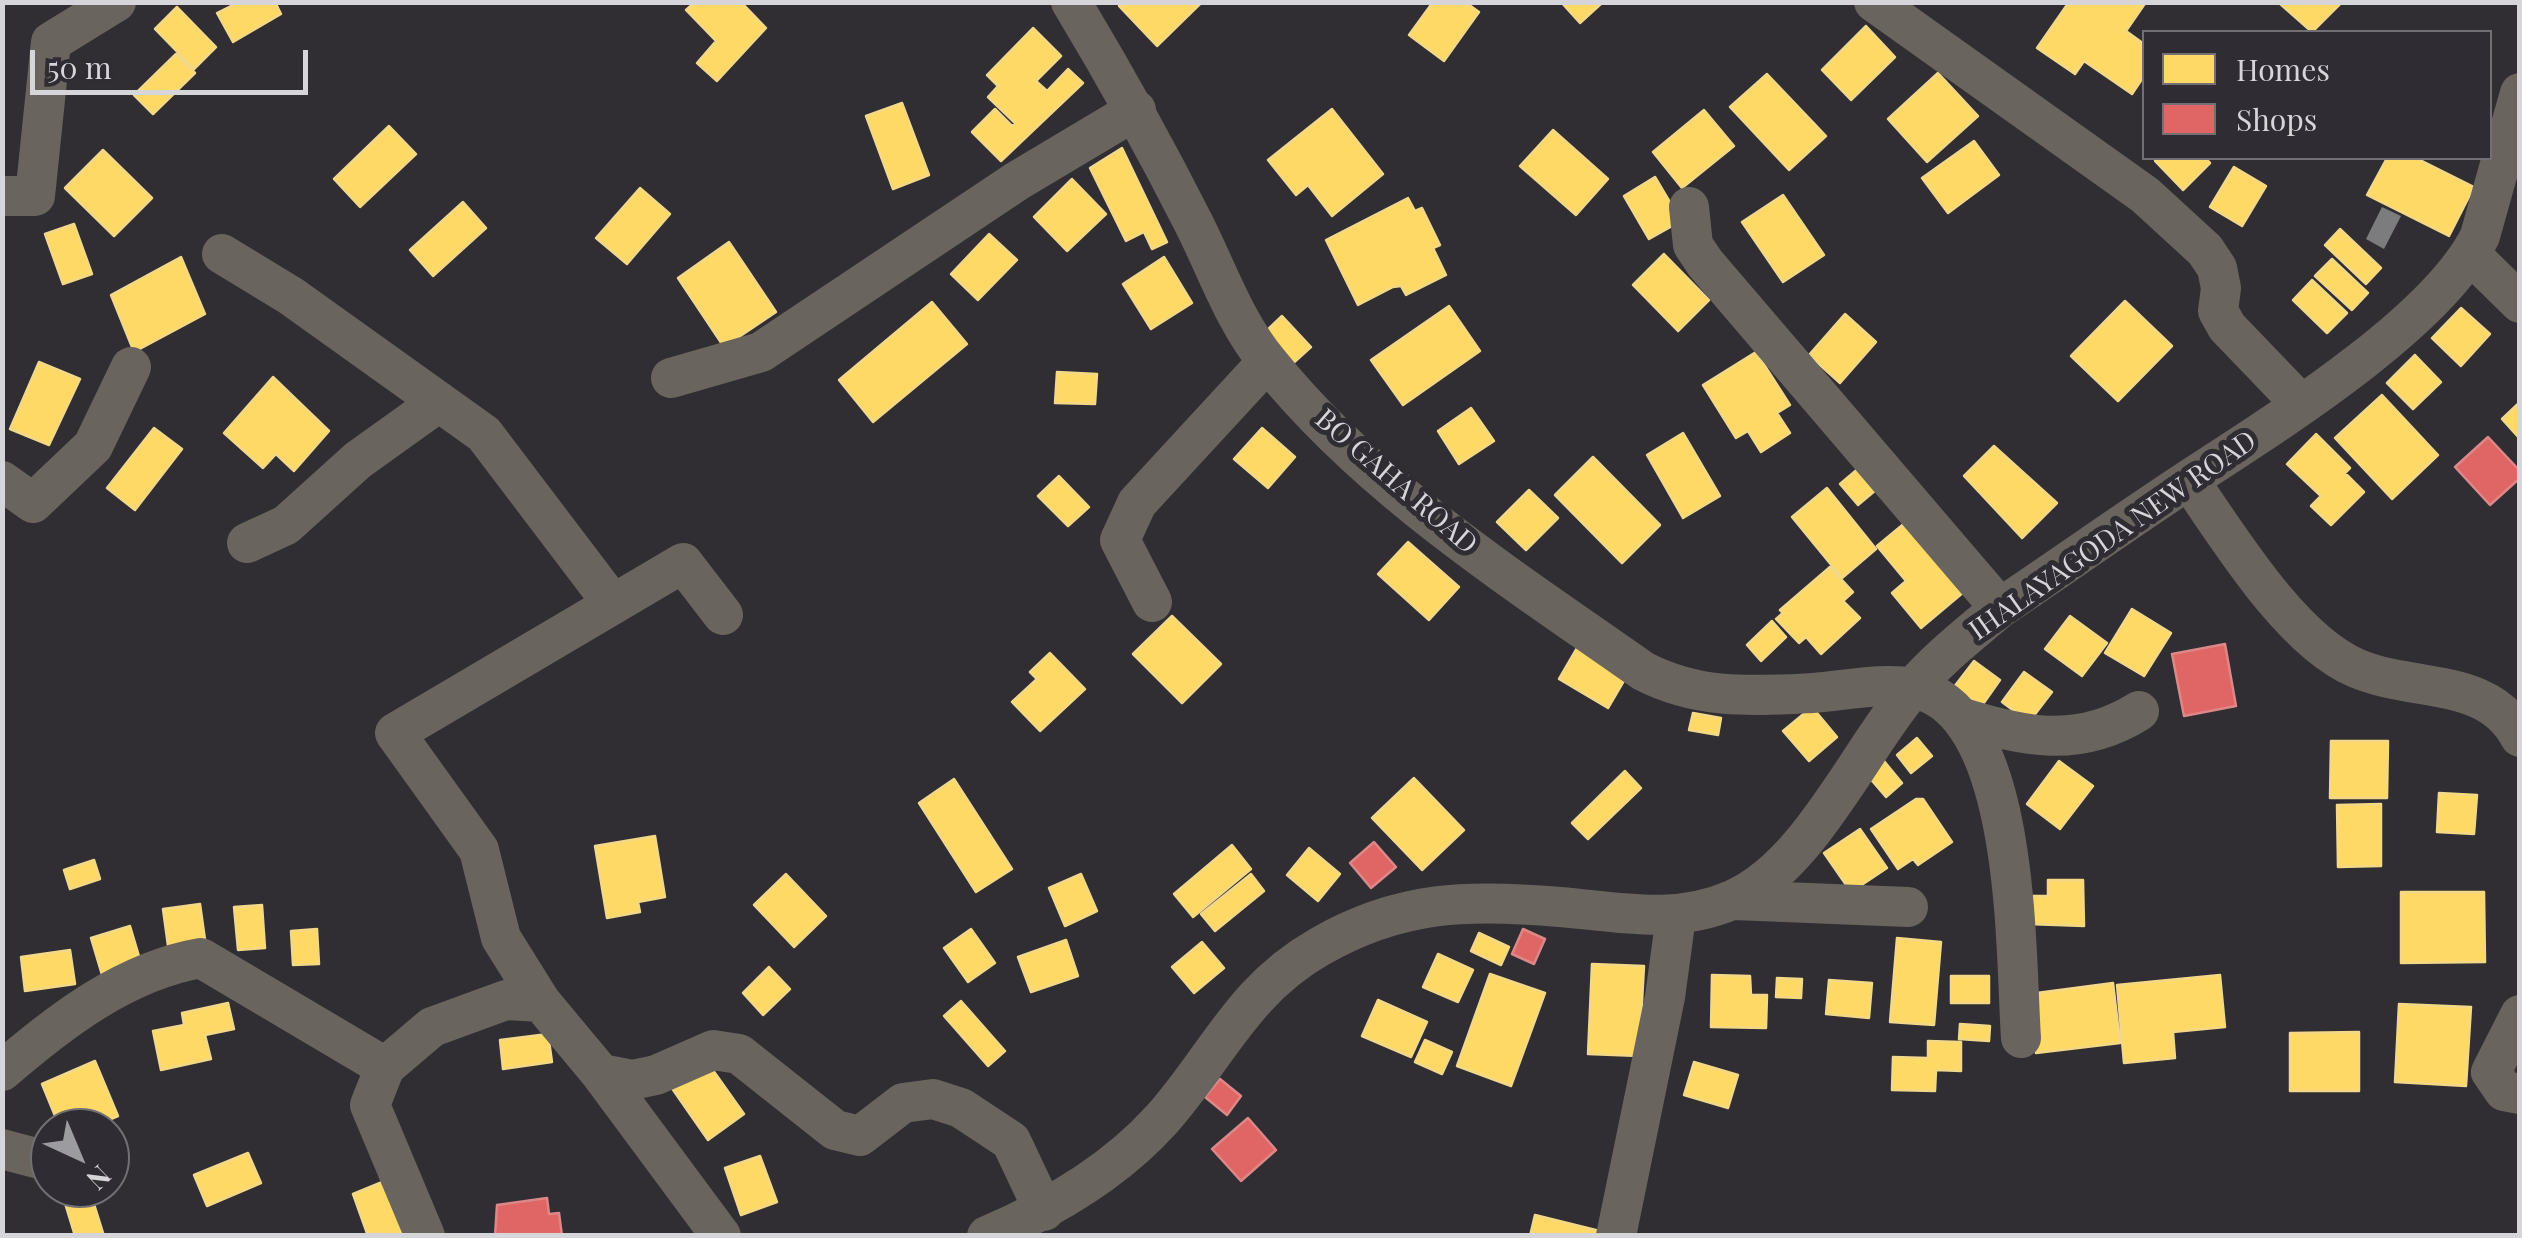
<!DOCTYPE html>
<html>
<head>
<meta charset="utf-8">
<style>
  body { margin:0 }
  #map { position:relative; width:2522px; height:1238px; overflow:hidden; background:#302e32; font-family:"Playfair Display",serif }
  canvas { display:block }
  .frame { position:absolute; inset:0; border:5px solid #d6d5d9; pointer-events:none }
  .legend { position:absolute; left:2142px; top:30px; width:350px; height:130px; box-sizing:border-box; background:#2f2d33; border:2px solid #727075; margin:0; padding:12px 18px; list-style:none; font-size:30px; color:#d6d5d9 }
  .legend li { display:flex; align-items:center; gap:20px; height:50px }
  .legend b { width:50px; border:2px solid #727075 }
  .north { position:absolute; left:30px; top:1108px; width:100px; height:100px; box-sizing:border-box; background:#2f2d33; border:2px solid #727075; border-radius:50%; rotate:136deg; font-size:28px; font-weight:700; line-height:40px; text-align:center; color:#d6d5d9 }
  .north::after { content:''; display:block; margin:auto; width:35px; height:45px; background:#9c9b9f; clip-path:polygon(50% 0,100% 100%,50% 72%,0 100%) }
  .scale { position:absolute; left:30px; top:50px; width:278px; height:45px; box-sizing:border-box; border:5px solid #d6d5d9; border-top:0; padding-left:12px; font-size:30px; line-height:35px; white-space:nowrap; color:#d6d5d9; -webkit-text-stroke:8px #2f2d33; paint-order:stroke }
</style>
</head>
<body>
<div id="map">
<canvas width="2522" height="1238"></canvas>
<div class="frame"></div>
<ul class="legend">
<li><b style="height:28px;background:#ffd966"></b>Homes</li>
<li><b style="height:28px;background:#e06666"></b>Shops</li>
</ul>
<div class="north">N</div>
<div class="scale">50 m</div>
</div>
<script>
const g = document.querySelector('canvas').getContext('2d');
g.lineJoin = 'round';
function fillPath(path, color) { g.fillStyle = color; g.fill(path, 'evenodd'); }
function strokePath(path, color, width, dash) { g.strokeStyle = color; g.lineWidth = width; g.lineCap = dash ? 'butt' : 'round'; g.setLineDash(dash || []); g.stroke(path); }
function drawText(font, color, halo, rows, align = 'center') {
  g.font = font + ' "Playfair Display",serif'; g.lineWidth = 10; g.setLineDash([]); g.textBaseline = 'middle'; g.strokeStyle = halo; g.fillStyle = color; for (const [text, x, y, turn = 0] of rows) {
    g.save(); g.translate(x, y); g.rotate((+turn || 0) * Math.PI / 180); g.textAlign = isNaN(turn) ? turn : align; if (halo) g.strokeText(text, 0, 0); g.fillText(text, 0, 0); g.restore();
  }
}
const homes = new Path2D(`
  M239 2H275L281 14 233 42 217 13Z
  M695 2H741L766 28 717 81 697 63 716 41 686 10Z
  M1123 2H1202L1157 46 1119 6Z
  M1433 2H1465L1479 12 1444 61 1409 35Z
  M1561 2H1603L1580 23Z
  M2069 2H2146L2126 31 2144 44V76L2132 94 2084 61 2075 74 2037 48Z
  M2278 2H2342L2312 32Z
  M177 7 216 47 194 69 155 29Z
  M1866 26 1895 57 1851 100 1822 70Z
  M1033 28 1061 56 1036 81 1047 91 1068 69 1083 83 1001 161 972 132 995 109 1012 126 1015 123 988 97 998 86 987 75Z
  M176 54 195 73 153 114 134 95Z
  M1938 73 1978 116 1927 162 1888 119Z
  M1767 74 1826 136 1789 170 1730 107Z
  M902 103 929 175 893 189 866 116Z
  M1332 109 1383 174 1332 216 1308 185 1296 195 1268 160Z
  M1704 110 1734 146 1682 188 1653 152Z
  M389 126 416 154 360 207 334 179Z
  M1553 130 1608 179 1576 215 1520 166Z
  M1974 141 1999 175 1948 213 1922 178Z
  M1122 148 1167 242 1152 249 1144 232 1126 241 1090 168Z
  M103 150 152 198 114 236 65 188Z
  M2158 158H2205L2210 163 2183 190 2155 161Z
  M2387 158H2416L2474 187 2449 236 2367 195Z
  M2234 167 2266 186 2242 226 2210 207Z
  M1655 177 1681 221 1649 239 1624 196Z
  M1072 179 1106 214 1067 251 1034 217Z
  M640 188 670 214 627 264 596 238Z
  M1783 195 1824 255 1783 282 1742 222Z
  M1408 198 1415 211 1422 208 1440 245 1433 248 1446 275 1406 295 1401 286 1393 287 1358 305 1326 240Z
  M463 202 486 228 433 276 410 250Z
  M74 224 92 274 63 284 45 234Z
  M2340 229 2381 268 2366 284 2325 245Z
  M989 234 1017 260 978 300 951 274Z
  M729 242 776 312 724 347 678 278Z
  M1664 254 1709 300 1678 331 1633 285Z
  M181 257 205 314 134 352 111 295Z
  M1164 257 1192 303 1151 329 1123 284Z
  M2332 259 2368 293 2352 310 2315 276Z
  M2312 280 2347 313 2327 333 2293 300Z
  M2125 301 2172 346 2118 401 2071 356Z
  M932 302 967 344 873 422 839 380Z
  M1449 306 1480 351 1403 405 1371 360Z
  M2461 308 2490 334 2461 366 2432 338Z
  M1845 314 1876 342 1840 383 1809 355Z
  M1282 316 1311 347 1290 366 1262 335Z
  M1756 352 1790 405 1777 413 1790 433 1761 452 1748 431 1736 438 1703 385Z
  M2415 355 2441 382 2413 409 2387 383Z
  M39 362 80 379 49 445 10 429Z
  M1057 372 1097 374 1095 404 1055 403Z
  M273 377 329 431 294 471 276 454 263 468 224 433Z
  M2382 395 2438 455 2392 499 2335 438Z
  M2520 402V439L2502 419Z
  M1471 408 1494 441 1459 464 1438 431Z
  M154 428 182 449 135 510 107 488Z
  M1262 428 1295 457 1268 488 1234 459Z
  M1683 433 1720 496 1683 518 1647 455Z
  M2316 434 2350 468 2345 473 2364 492 2331 525 2311 506 2321 496 2287 464Z
  M1994 446 2057 503 2022 538 1964 476Z
  M1593 457 1660 525 1622 563 1555 495Z
  M1866 462 1883 484 1858 505 1840 484Z
  M1059 476 1089 507 1068 526 1038 496Z
  M1827 488 1876 549 1842 578 1792 517Z
  M1529 490 1558 518 1526 550 1497 522Z
  M1906 522 1965 591 1921 628 1892 593 1906 581 1877 546Z
  M1408 542 1459 587 1429 620 1378 574Z
  M1830 567 1853 592 1843 601 1860 618 1821 654 1806 637 1799 643 1776 619 1783 613 1780 610Z
  M2132 609 2171 633 2144 676 2105 653Z
  M1172 616 1221 664 1182 703 1133 654Z
  M2070 616 2107 643 2082 676 2045 649Z
  M1772 621 1786 637 1761 661 1747 645Z
  M1580 643 1629 672 1608 708 1559 679Z
  M1050 653 1085 689 1040 731 1012 702 1037 679 1030 672Z
  M1974 661 2000 680 1981 707 1954 687Z
  M2024 672 2052 692 2029 722 2002 702Z
  M1812 707 1837 737 1809 761 1783 731Z
  M1693 713 1721 718 1718 735 1689 730Z
  M1917 738 1932 756 1911 773 1897 755Z
  M2331 741H2388L2387 798H2330Z
  M1884 761 1902 783 1886 797 1868 776Z
  M2059 761 2093 786 2060 829 2027 804Z
  M1625 771 1641 788 1588 839 1572 823Z
  M1414 778 1464 830 1422 870 1372 818Z
  M954 779 1012 869 976 892 919 803Z
  M2439 793 2477 795 2474 834 2437 832Z
  M1916 799H1923L1952 842 1918 865 1913 859 1898 869 1871 829Z
  M2381 804V866L2338 867 2337 805Z
  M1860 829 1887 868 1851 892 1824 853Z
  M655 836 665 897 638 902 640 912 607 918 595 846Z
  M1232 845 1251 869 1193 917 1174 894Z
  M1309 848 1340 874 1318 901 1287 875Z
  M94 860 100 879 70 889 64 870Z
  M786 874 826 916 794 947 754 905Z
  M1081 874 1097 911 1065 926 1049 888Z
  M1251 874 1264 891 1215 931 1201 914Z
  M2048 880H2083L2084 926 2028 924V896H2048Z
  M2401 892H2484L2485 962 2401 963Z
  M200 904 206 947 169 953 163 909Z
  M262 905 265 948 238 950 234 907Z
  M130 926 144 973 105 985 91 938Z
  M317 929 319 964 293 965 291 931Z
  M971 929 995 963 968 982 944 948Z
  M1479 933 1509 947 1501 965 1471 951Z
  M1897 938 1941 942 1934 1025 1890 1022Z
  M1066 940 1078 976 1031 992 1018 957Z
  M1202 942 1224 968 1194 993 1172 967Z
  M70 950 75 984 25 991 21 957Z
  M1438 954 1473 970 1458 1002 1423 987Z
  M1592 964 1644 966 1639 1056 1588 1054Z
  M769 967 790 989 763 1015 743 993Z
  M1490 974 1545 993 1511 1086 1457 1066Z
  M1712 975 1750 976 1751 995H1767L1766 1028 1711 1027Z
  M2220 975 2225 1027 2173 1032 2175 1058 2124 1063 2117 985Z
  M1951 976H1989V1003H1951Z
  M1777 978 1802 979 1801 998 1776 997Z
  M1829 980 1872 983 1869 1018 1826 1014Z
  M2113 983 2120 1043 2036 1053 2029 994Z
  M1378 1000 1427 1022 1411 1057 1362 1036Z
  M961 1001 1005 1051 988 1066 944 1016Z
  M228 1003 234 1029 205 1035 211 1059 161 1070 153 1031 184 1025 182 1013Z
  M2399 1004 2471 1007 2466 1086 2395 1082Z
  M1960 1024 1990 1026 1989 1041 1959 1039Z
  M2359 1032V1091H2290V1033Z
  M548 1034 552 1062 503 1069 500 1040Z
  M1425 1040 1452 1052 1442 1074 1415 1062Z
  M1928 1041 1961 1042V1071L1936 1070 1935 1091 1892 1090 1893 1057 1928 1058Z
  M705 1059 744 1114 708 1140 669 1084Z
  M95 1061 118 1116 90 1128H60L42 1084Z
  M1694 1062 1738 1075 1728 1108 1684 1095Z
  M248 1153 261 1183 207 1206 194 1175Z
  M760 1156 777 1202 741 1215 725 1168Z
  M392 1178 413 1236H368L353 1194Z
  M89 1188 104 1236H75L61 1190Z
  M1535 1215 1608 1233 1607 1236H1530Z`);
fillPath(homes, '#ffd966');
strokePath(homes, '#f3d888', 2.5);
const shops = new Path2D(`
  M2488 437 2520 471V478L2490 505 2455 467Z
  M2225 644 2236 706 2184 716 2172 654Z
  M1374 842 1396 867 1371 888 1350 863Z
  M1523 929 1545 939 1534 964 1512 954Z
  M1220 1079 1241 1096 1227 1115 1205 1097Z
  M1248 1118 1276 1150 1241 1181 1212 1149Z
  M547 1198 549 1214 559 1213 562 1236H495L497 1205Z`);
fillPath(shops, '#e06666');
strokePath(shops, '#dd8788', 2.5);
fillPath(new Path2D(`
  M2382 207 2401 216 2384 249 2366 239Z`), '#7c7c7e');
strokePath(new Path2D(`
  M1071 2C1115 75 1155 147 1193 222 1217 269 1234 321 1268 362 1370 489 1511 578 1643 671 1699 700 1752 696 1813 693 1843 691 1882 682 1912 688 2022 707 2015 954 2021 1038
  M1874 2 2145 195 2205 250 2217 268 2221 288 2218 311 2227 327 2301 404
  M2 196H35L51 42 116 2
  M1689 207 1693 245 1705 263 2000 608
  M222 254 291 296 484 434 613 604
  M2471 255 2520 303
  M671 378 761 352 1017 181 1136 110
  M2189 480C2229 538 2291 640 2356 668 2414 693 2488 676 2520 737
  M2 481 33 503 93 446 131 367
  M247 543 286 525 358 460 439 402
  M1152 602 1120 540 1137 503 1267 362
  M1960 717C2024 737 2079 749 2139 711
  M1734 900 1908 907
  M2520 1015 2491 1072 2504 1091 2520 1094
  M2 1071C60 1021 125 971 201 958L385 1067
  M601 1074 632 1080 656 1075 713 1050 739 1054 835 1130 860 1136 903 1103 933 1099 961 1108 1011 1141 1044 1211
  M2 1149 47 1161
  M425 1236 370 1105 385 1067 432 1027 506 1000 541 1002
  M721 1236 601 1074 541 1002 501 938 479 850 395 733 683 563 723 615
  M987 1236C1051 1209 1116 1170 1162 1119 1217 1057 1242 991 1319 947 1400 900 1470 899 1560 907 1619 912 1674 925 1732 900 1808 868 1858 753 1911 690 1937 659 1970 634 2000 608 2064 565 2126 521 2190 479 2273 425 2437 323 2480 236L2520 93
  M1616 1236 1665 997 1676 916`), '#69645d', 40);
drawText('28px', '#d6d5d9', '#2f2d33', [
  ["BO GAHA ROAD",1396,482,41],
  ["IHALAYAGODA NEW ROAD",2113,536,-35]
]);
</script>
</body>
</html>
